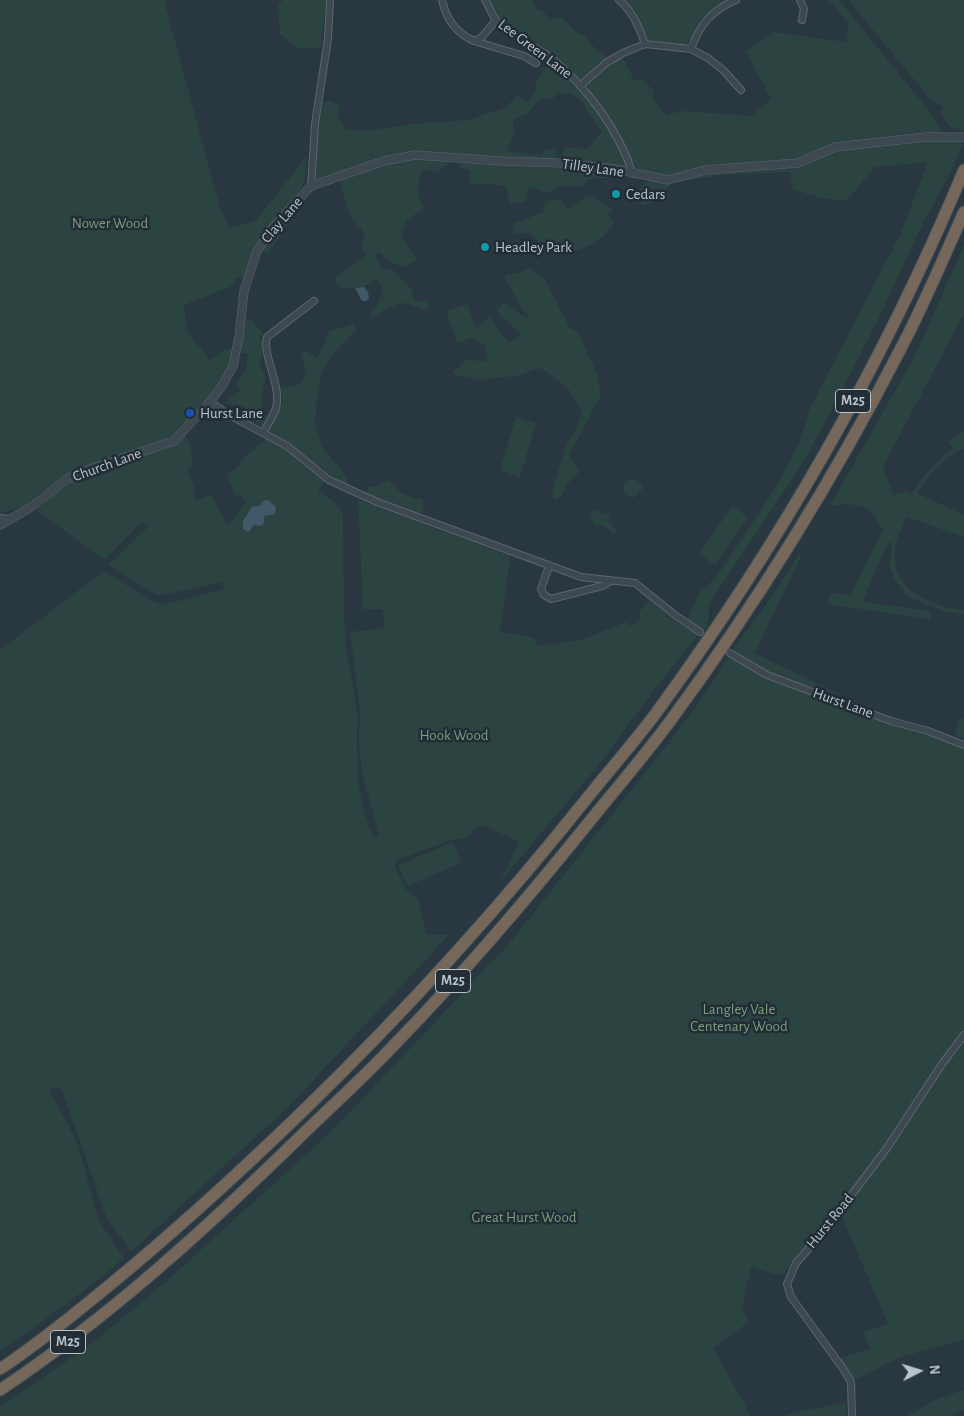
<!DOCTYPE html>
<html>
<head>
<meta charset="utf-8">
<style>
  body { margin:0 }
  #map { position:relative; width:964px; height:1416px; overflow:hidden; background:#293740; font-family:"Alegreya Sans",sans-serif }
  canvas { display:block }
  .north { position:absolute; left:894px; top:1346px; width:50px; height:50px; -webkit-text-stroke:4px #222d36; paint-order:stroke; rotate:85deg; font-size:14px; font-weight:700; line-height:20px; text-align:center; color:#bac3cb }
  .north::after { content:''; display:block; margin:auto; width:18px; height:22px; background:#bac3cb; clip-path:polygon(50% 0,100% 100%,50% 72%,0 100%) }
</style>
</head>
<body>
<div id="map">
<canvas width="964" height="1416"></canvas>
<div class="north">N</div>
</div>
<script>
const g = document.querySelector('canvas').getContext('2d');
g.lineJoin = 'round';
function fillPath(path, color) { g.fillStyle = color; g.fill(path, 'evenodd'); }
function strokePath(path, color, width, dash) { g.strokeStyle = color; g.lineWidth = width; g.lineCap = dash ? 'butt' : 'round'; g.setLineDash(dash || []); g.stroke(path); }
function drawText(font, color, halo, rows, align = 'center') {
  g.font = font + ' "Alegreya Sans",sans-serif'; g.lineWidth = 5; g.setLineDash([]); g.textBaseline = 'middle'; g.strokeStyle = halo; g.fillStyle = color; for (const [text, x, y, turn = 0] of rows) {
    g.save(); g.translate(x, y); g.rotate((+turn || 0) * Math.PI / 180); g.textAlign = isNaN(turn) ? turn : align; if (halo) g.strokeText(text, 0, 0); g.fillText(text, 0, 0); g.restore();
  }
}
fillPath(new Path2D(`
  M0 0H164L220 208 230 228 255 221 285 184 306 156C305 183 305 187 286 207L292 218 268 254 257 247 245 276 235 279 232 286 184 305 188 333 210 360 226 348 234 349C224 383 206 402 182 428L191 448 192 465 187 470 194 487V501L211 495 228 526 245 502 241 496 234 493 227 474 236 469 244 458 267 438 287 449 326 480 318 491 334 502 343 513 344 615 346 645 357 710V775L362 803 369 828 374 838 379 836 362 772 359 744 360 710 350 632 385 628 383 609H363L358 500 510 556 506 592 499 632 534 638 538 646 580 640 627 622 629 626 641 621 639 612 649 600 672 619 698 635 652 693 597 767 500 882 519 842 483 825 477 827 467 838 450 840 397 860 395 866 406 890 418 898 426 934 449 935 289 1106 131 1252 106 1216 61 1087 49 1089 77 1142 99 1221 124 1258C85 1292 43 1321 0 1351V650L104 571 153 602 162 605 225 589 222 582 158 596 108 565 148 527 142 522 105 560 36 510 55 492 73 481 131 460 128 453 83 468 58 480 22 507 0 513ZM268 500V514L264 516 261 526 255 525 249 532Z
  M282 0H326L321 48H298L280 34 278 7Z
  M488 0H533L536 9 542 11 550 19 561 17 577 33 585 36 597 51 606 57 615 53 626 62 634 81 642 79 653 90V99L667 115 682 111 752 116 771 99 746 51 773 32 847 42 848 23 829 0H839L930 112 940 128 939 140 964 141 951 171 920 229 877 322 829 415 801 466 709 604 708 625 704 630 688 619 700 591 715 579 769 498 799 444 810 408 901 233 928 162 875 167 846 201 828 199 793 190 790 172 721 175 672 183 652 203 642 205 639 189 648 181V175L636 166 632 160 625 169 562 159 564 147 587 149 602 132 580 99 570 94 558 93 551 100 542 98 528 113 513 120 514 136 506 151 541 156 545 150 556 149 557 157 551 160 414 152 390 156 320 180 315 177 317 141 323 102 331 101 340 106 338 117 346 129 364 131 414 124 468 120 505 108 517 96 528 101 536 90 535 83 549 62 568 75 589 93V88L546 48 502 21Z
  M625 0H727C717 6 706 12 699 22 695 28 692 42 684 44 674 47 659 42 649 41L630 5Z
  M848 0H964V131L949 126 941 112 943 107 932 101Z
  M412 159 445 160 448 163 438 172 422 169C418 184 416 194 424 208L406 221 401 236 418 259 404 267 391 262 379 252 374 256 382 269H391L413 290 412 295 416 301 428 300V310C419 310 416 306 409 304 397 300 383 312 373 318L370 312 377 306 383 290 376 278 364 287 344 289 333 280 366 255 362 248 365 234 349 214 340 180 384 165Z
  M460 163 569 169 615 173V178H590L582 186H563L546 193 529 187 525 202 510 204 506 186 492 184H469L470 170 459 168Z
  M589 195 614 210 608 214 614 223C601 242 590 248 567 252L560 243 546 249 530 233 514 234 513 224 543 212 545 201 560 199 568 209Z
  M964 245V313L883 467 893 495 907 491 912 494C922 475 937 461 954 448L948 443 958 434 964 432V449C943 457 929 475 917 493L964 515V537L907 517C901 530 893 547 895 562 899 595 937 606 964 611V614L943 611 907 596 894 578 890 566 892 542 888 543 862 602 930 611V619L828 604 830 593 850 595 883 530C868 501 860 504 830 505L916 354Z
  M530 268 544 278 570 328 577 331 597 374 601 395 569 455 580 471 567 484 561 497 554 500 552 490 568 441 576 430 582 411 567 387 541 368 515 376 478 380 452 374 465 360 487 361 485 346 473 337 457 343 446 311 467 304 476 328 490 317 509 343 521 335 496 311 504 303 527 318 529 316 522 309 504 276 522 272Z
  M252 320 263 334 259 338 263 342 260 365 266 378C263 392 257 404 267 416L271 408 283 402 280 388 301 384 306 370 301 355 306 351 317 358 325 344 328 332C337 328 345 328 353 323L357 330 332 355 322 372 317 395 315 423 323 449 342 470 349 485 336 479 321 467 285 442 272 435 262 425 242 417 245 407 227 404 229 398 240 391 236 383 246 370 248 354 241 353 244 321Z
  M516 417 536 423 520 477 500 470Z
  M630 479 638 481 643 488 636 496 632 498 624 493 623 484Z
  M388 480C398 490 406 498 422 499L424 512 418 514 367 494 368 486 376 487Z
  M732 506 748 517 715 565 699 554Z
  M591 511H598L601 515 606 512 610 517 608 520 615 529 617 528V532L613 533 603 525H595L591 517Z
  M800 552 801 557 755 653 843 696 773 675 733 649 772 597Z
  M730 655 758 675 850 711 949 742 964 749V1340L900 1357 853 1381 839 1358 870 1349 863 1332 888 1324 842 1217 819 1230 784 1273 778 1275 751 1267 742 1308 749 1322 713 1348 751 1416H0V1407L91 1344 161 1286 332 1131 508 945 649 768 698 704Z
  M964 719V738L955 736 958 720Z
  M453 842 461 863 407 886 398 865Z
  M964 1390V1410L948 1416H907L939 1398Z
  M845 1403 846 1416H784L805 1410Z`), '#2c4441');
fillPath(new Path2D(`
  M364 287 368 292 369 298 366 301H362L355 288Z
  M268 500 276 507 275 514 264 516V523L261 526 254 525 249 532 243 529V521L252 507 261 505 263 501Z`), '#405868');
const minor = new Path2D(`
  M442 0C446 19 456 33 474 41L482 37 496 20
  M485 0C489 6 492 15 496 20 509 35 534 45 550 57 587 87 618 129 633 174
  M619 0C633 12 639 27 645 44
  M800 0 804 9 802 20
  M474 41 524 56 536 63
  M691 49C700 24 712 10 736 0
  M581 85 606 63 623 53 645 44 691 49 708 58 724 71 741 90
  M311 186 315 124 328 39 330 0
  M210 402 226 413 287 446 329 480 377 502 581 577 635 583 675 615 700 632
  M263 433C267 425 274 416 276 408 282 384 262 357 267 337L314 301
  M0 518 10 519
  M549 566 541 589 544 595 551 599 602 586 611 581
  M730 653 767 675 891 721 928 731 964 745
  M852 1416 851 1382 844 1370 791 1297 787 1284 796 1263 825 1230 887 1148 942 1064 964 1035`);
const tertiary = new Path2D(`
  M0 525 31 507 67 479 90 469 174 441 210 402 222 386 233 366 239 337 244 291 257 251 275 225 311 186 384 161 415 155 500 161 558 163 616 169 668 180 705 170 798 163 835 147 926 137H964`);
const motorway = new Path2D(`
  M0 1369C35 1346 67 1320 100 1293 170 1236 238 1174 303 1111 406 1011 503 904 592 792 613 766 636 740 656 713 779 545 884 362 964 170
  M0 1390C111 1316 211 1224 306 1131 336 1102 367 1074 395 1044 467 970 534 891 598 811 623 781 648 751 671 720 756 604 833 480 899 352 923 307 943 259 964 212`);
strokePath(minor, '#5b666e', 8);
strokePath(tertiary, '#5b666e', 9);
strokePath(motorway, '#48535b', 13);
strokePath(minor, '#3d4850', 6);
strokePath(tertiary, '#3d4850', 8);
strokePath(motorway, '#76675b', 11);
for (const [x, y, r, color] of [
  [616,194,5,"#0f9aa8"],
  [485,247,5,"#0f9aa8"],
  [190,413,5,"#1a4fb4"]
]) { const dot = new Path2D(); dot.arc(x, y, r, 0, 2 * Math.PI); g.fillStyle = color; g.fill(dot); strokePath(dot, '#222d36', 2); }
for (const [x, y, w] of [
  [853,401,35],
  [453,981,35],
  [68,1342,35]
]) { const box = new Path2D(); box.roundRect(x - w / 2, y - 11.5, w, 23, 4); g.fillStyle = '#222d36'; g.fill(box); strokePath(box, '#bac3cb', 1); }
drawText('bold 14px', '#bac3cb', null, [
  ["M25",853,401],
  ["M25",453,981],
  ["M25",68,1342]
]);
drawText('15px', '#bac3cb', '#222d36', [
  ["Lee Green Lane",535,49,37],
  ["Tilley Lane",593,168,8],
  ["Clay Lane",282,220,-50],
  ["Church Lane",107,465,-20],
  ["Hurst Lane",843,703,20],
  ["Hurst Road",830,1221,-51]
]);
drawText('15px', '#bac3cb', '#222d36', [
  ["Cedars",626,194],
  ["Headley Park",495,247],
  ["Hurst Lane",200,413]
], 'left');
drawText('15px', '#7a9e7c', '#222d36', [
  ["Nower Wood",110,223],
  ["Hook Wood",454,735],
  ["Langley Vale",739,1009],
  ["Centenary Wood",739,1026],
  ["Great Hurst Wood",524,1217]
]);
</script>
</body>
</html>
